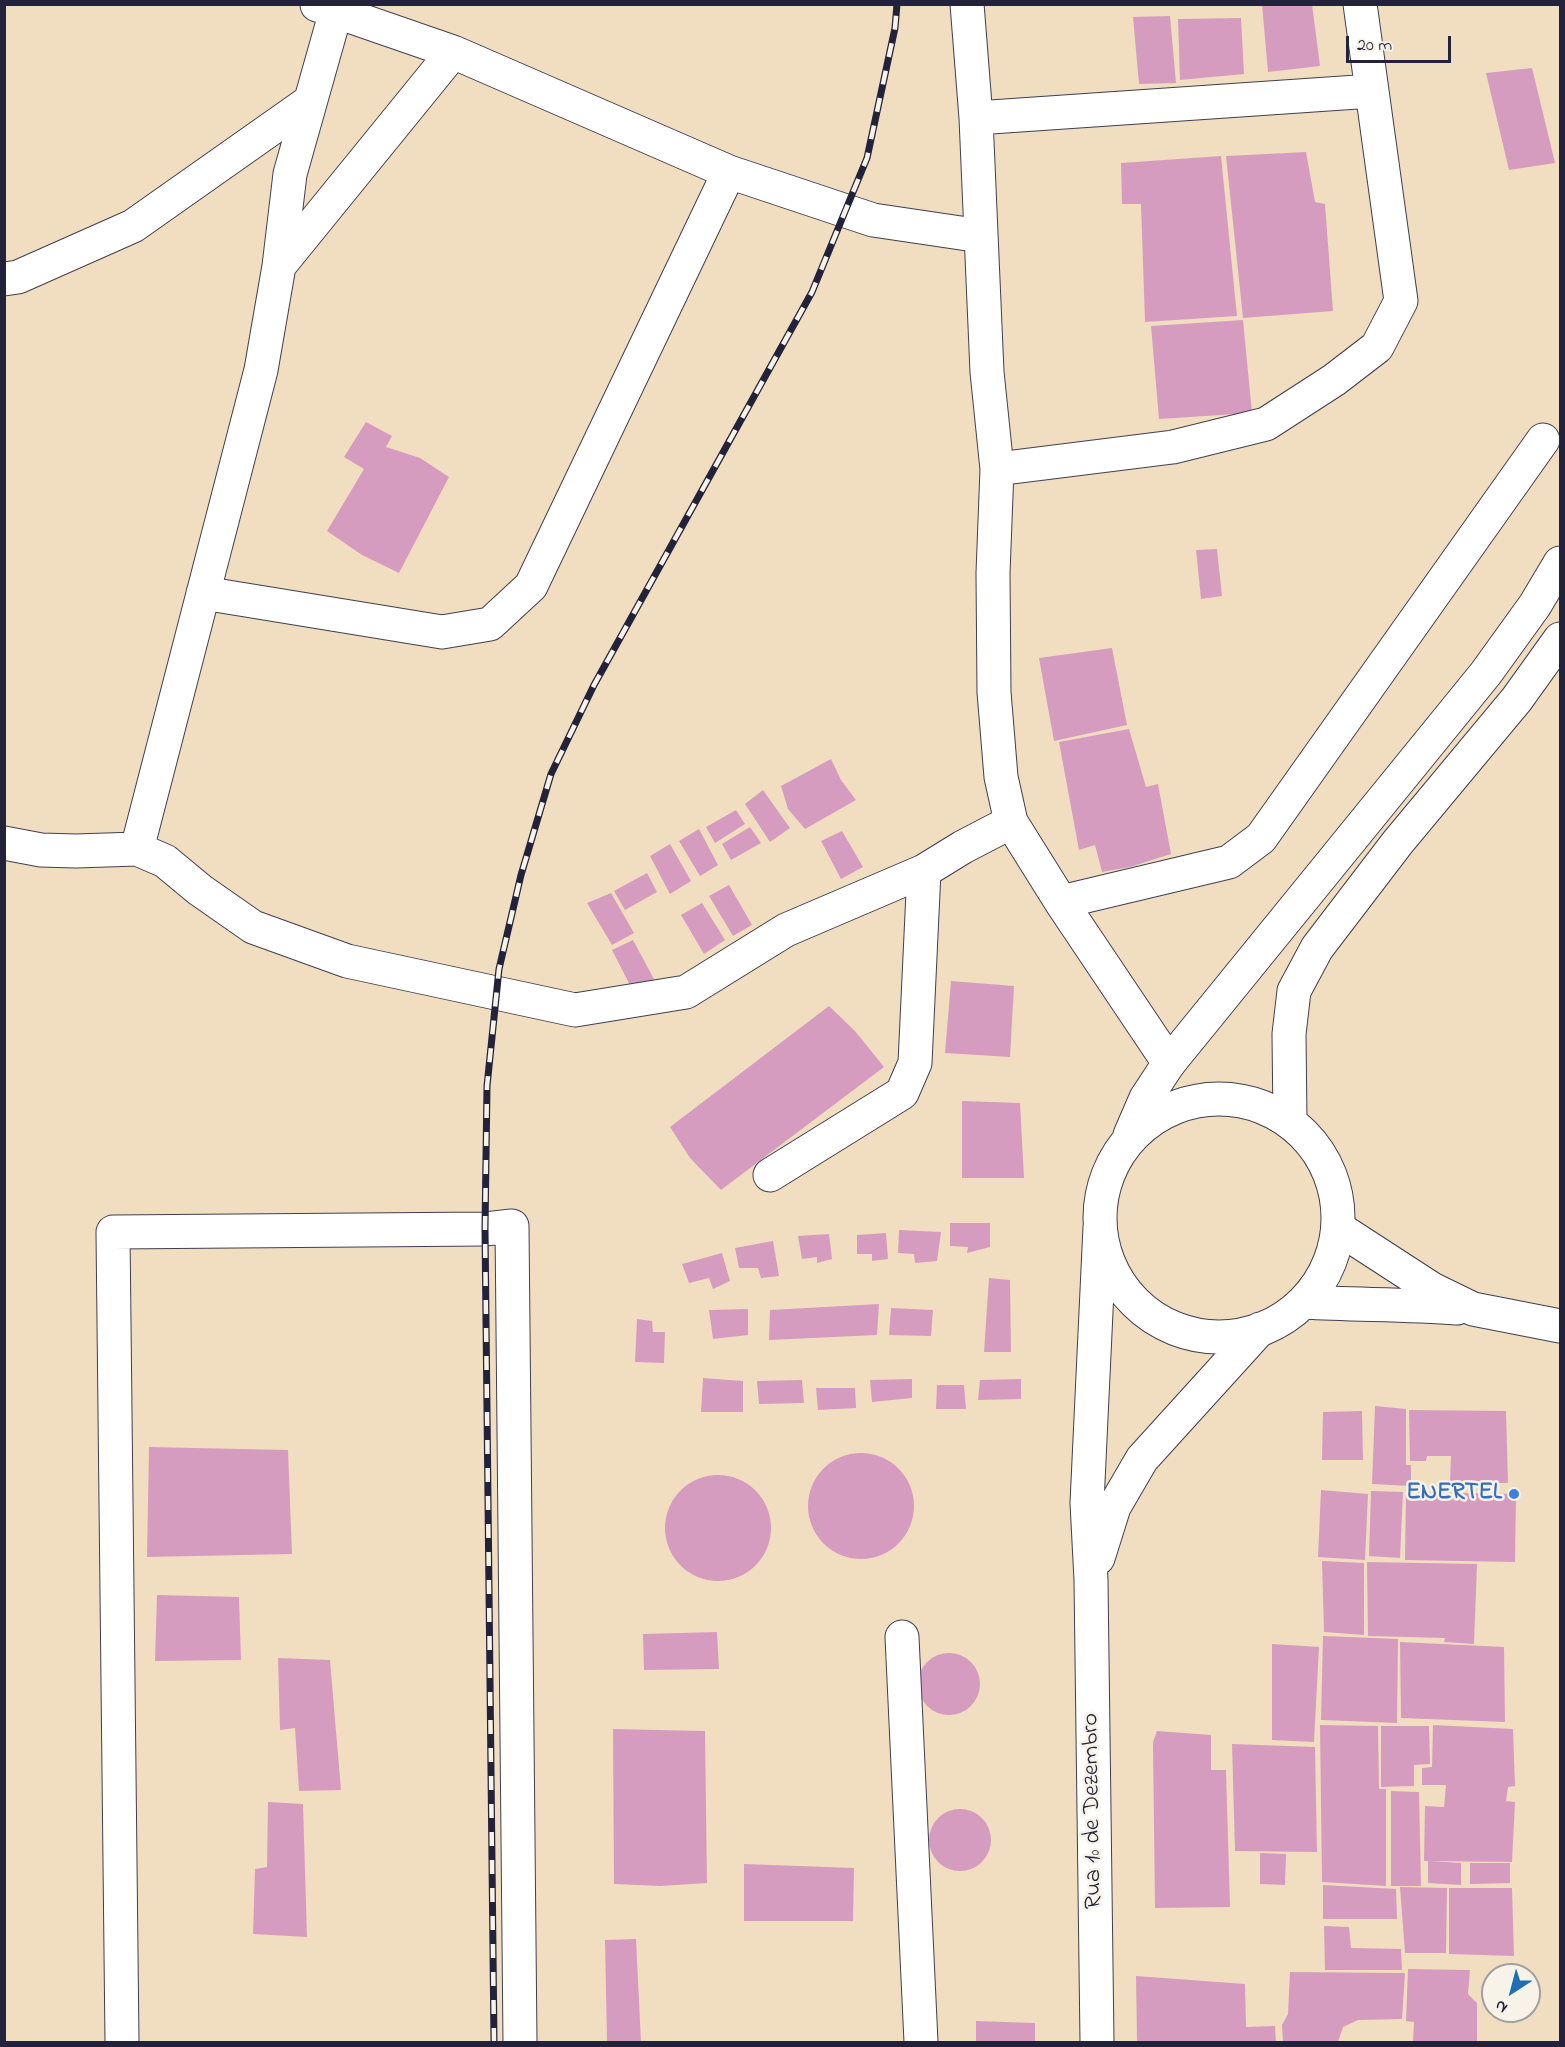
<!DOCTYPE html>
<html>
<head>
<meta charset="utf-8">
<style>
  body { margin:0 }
  #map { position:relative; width:1565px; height:2047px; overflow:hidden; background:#f1dec0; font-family:"Indie Flower",sans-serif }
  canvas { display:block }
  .frame { position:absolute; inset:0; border:6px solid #22223b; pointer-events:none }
  .north { position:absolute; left:1481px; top:1963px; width:60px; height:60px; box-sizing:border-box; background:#f7f3e8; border:2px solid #a29fa3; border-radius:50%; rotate:216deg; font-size:16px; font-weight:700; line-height:24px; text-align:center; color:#22223b }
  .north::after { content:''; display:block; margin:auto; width:21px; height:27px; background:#1f6fb2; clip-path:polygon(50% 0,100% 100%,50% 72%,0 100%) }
  .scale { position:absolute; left:1346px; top:36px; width:105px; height:27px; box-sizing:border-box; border:3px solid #22223b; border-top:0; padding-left:8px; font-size:18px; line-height:21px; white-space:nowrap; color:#22223b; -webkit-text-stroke:4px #f7f3e8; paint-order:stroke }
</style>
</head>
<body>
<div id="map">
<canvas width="1565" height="2047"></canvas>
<div class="frame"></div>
<div class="north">N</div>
<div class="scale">20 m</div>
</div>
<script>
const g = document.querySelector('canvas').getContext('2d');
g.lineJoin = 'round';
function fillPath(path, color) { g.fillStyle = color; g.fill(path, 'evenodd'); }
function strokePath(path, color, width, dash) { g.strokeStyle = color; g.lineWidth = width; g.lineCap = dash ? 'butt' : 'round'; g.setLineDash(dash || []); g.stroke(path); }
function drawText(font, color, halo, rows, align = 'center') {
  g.font = font + ' "Indie Flower",sans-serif'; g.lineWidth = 5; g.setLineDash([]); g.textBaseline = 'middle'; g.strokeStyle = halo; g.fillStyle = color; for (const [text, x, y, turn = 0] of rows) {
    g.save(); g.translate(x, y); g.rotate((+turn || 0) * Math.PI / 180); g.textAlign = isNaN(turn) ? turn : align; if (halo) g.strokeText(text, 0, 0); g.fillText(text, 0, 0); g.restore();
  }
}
fillPath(new Path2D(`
  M1262 4H1312L1320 66 1268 72Z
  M1170 16 1176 83 1139 84 1133 17Z
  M1241 18 1244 74 1180 80 1178 19Z
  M1532 68 1555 163 1509 170 1486 73Z
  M1306 152 1315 202 1325 204 1333 311 1243 318 1226 156Z
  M1221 156 1237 316 1145 322 1141 204H1122L1121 163Z
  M1243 320 1252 413 1159 419 1151 326Z
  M366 422 392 436 386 447 420 458 449 477 399 573 362 555 327 531 364 469 344 457Z
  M1217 549 1222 596 1201 599 1196 550Z
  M1112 648 1127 725 1054 741 1039 658Z
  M1129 729 1146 787 1158 784 1171 854 1130 867 1102 872 1095 845 1079 850 1059 742Z
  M831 759 841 780 856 800 805 829 788 809 781 786Z
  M763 790 790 828 770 842 745 804Z
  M736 810 745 824 715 843 706 827Z
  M750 827 761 843 731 860 722 844Z
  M699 829 718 865 700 876 679 841Z
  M842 831 863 867 841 879 821 841Z
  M670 844 691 881 670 894 650 856Z
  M647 873 657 892 625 910 614 891Z
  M729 885 752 925 733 936 709 896Z
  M611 893 634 933 612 945 587 903Z
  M702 903 725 940 704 954 681 915Z
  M633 940 655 981 634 993 612 950Z
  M951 981 1014 986 1010 1057 945 1053Z
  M829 1006 855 1031 884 1067 721 1190 690 1158 670 1127Z
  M962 1101 1020 1103 1024 1178H962Z
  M950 1223H990V1247L967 1253 968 1247 950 1246Z
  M899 1230 941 1232 937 1261 915 1263 914 1254 898 1253Z
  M886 1233 888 1259 872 1261V1254H857V1235Z
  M829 1234 832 1259 817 1263V1257L802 1259 798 1236Z
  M773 1241 779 1276 761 1278 758 1268H739L735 1248Z
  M722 1253 730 1281 713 1289 709 1278 689 1283 682 1264Z
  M989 1278 1010 1280 1011 1352H984Z
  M879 1304 877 1335 769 1340 770 1310Z
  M891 1308 933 1310 931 1336 889 1335Z
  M748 1309V1335L713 1339 709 1310Z
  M637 1319 652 1321 653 1332H665L664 1363 635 1362Z
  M703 1378 743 1381V1412H701Z
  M912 1379V1398L872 1402 870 1380Z
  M1021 1379V1399L978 1400 980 1380Z
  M802 1380 804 1403 759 1404 757 1381Z
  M937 1385H964L966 1409H936Z
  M816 1388H855L856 1408 818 1410Z
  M1375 1406 1406 1409V1465H1411V1486L1372 1484Z
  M1409 1410 1506 1411 1508 1483H1450L1451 1456H1427L1426 1461H1410Z
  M1362 1411 1363 1460H1322L1323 1412Z
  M149 1447 288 1450 292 1554 147 1557Z
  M808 1506a53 53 0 1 1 106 0a53 53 0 1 1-106 0Z
  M665 1528a53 53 0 1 1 106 0a53 53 0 1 1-106 0Z
  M1321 1490 1368 1494 1365 1560 1318 1557Z
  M1371 1491 1403 1492 1400 1558 1369 1556Z
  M1406 1492 1516 1494 1515 1562 1405 1560Z
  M1322 1561 1364 1563V1635L1324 1632Z
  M1367 1562 1477 1564 1474 1644 1444 1642 1445 1638 1368 1636Z
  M157 1595 239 1597 241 1660 155 1661Z
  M717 1632 719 1669 644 1670 643 1634Z
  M1323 1636 1398 1639 1397 1723 1321 1720Z
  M1400 1642 1504 1647 1505 1722 1401 1718Z
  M1272 1644 1319 1647 1314 1742 1272 1740Z
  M918 1684a31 31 0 1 1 62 0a31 31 0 1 1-62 0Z
  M278 1658 330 1660 341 1790 299 1791 295 1728 280 1730Z
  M1320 1725 1378 1726 1379 1789H1386V1886L1322 1882Z
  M1433 1725 1513 1729 1515 1786 1508 1787 1506 1801 1515 1802 1512 1862 1430 1861 1461 1863V1885L1428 1883V1861H1424L1425 1806 1444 1807 1446 1785H1422V1768L1432 1767Z
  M1381 1726H1429L1430 1764 1414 1765V1786L1381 1787Z
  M613 1729 705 1731 707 1883 660 1886 614 1884Z
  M1157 1731 1211 1735V1770H1226L1230 1907 1155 1908 1153 1742Z
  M1232 1744 1315 1747 1317 1852 1235 1851Z
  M1391 1791 1419 1792 1421 1886H1391Z
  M268 1802 303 1804 307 1937 253 1934 255 1869 267 1867Z
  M929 1840a31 31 0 1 1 62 0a31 31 0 1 1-62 0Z
  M1260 1853 1286 1854 1285 1885 1260 1884Z
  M1470 1863H1510V1883L1470 1884Z
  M744 1864 854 1868 853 1921H744Z
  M1323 1885 1396 1889 1397 1919H1323Z
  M1400 1887 1447 1888 1446 1953H1405Z
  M1449 1888H1512L1514 1956 1449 1954Z
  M1324 1926 1349 1927 1351 1948 1401 1949 1402 1970H1325Z
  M636 1939 641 2042H607L605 1940Z
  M1408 1969 1470 1970 1468 1994 1477 2003V2042H1413L1414 2022 1406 2021Z
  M1290 1972 1405 1973 1402 2019 1358 2020 1343 2027 1338 2042H1283L1282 2025 1288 2014Z
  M1136 1976 1245 1984 1246 2027 1275 2026 1276 2042H1137Z
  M976 2021 1035 2023V2042H976Z`), '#d69cc0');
const minor = new Path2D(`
  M338 4 290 174 279 266 261 370 137 849 165 861 200 890 253 927 347 961 575 1010 686 992 786 930 924 871 963 847 1011 822
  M967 4 976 118 987 372 997 469 993 573 994 692 1001 777 1011 822 1061 902 1169 1063
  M317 5 453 52 729 172 873 220 981 236
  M976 118 1372 91
  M279 266 453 52
  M4 279 18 277 133 226 309 102
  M997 469 1173 447 1266 424 1334 380 1377 347 1401 301 1360 4
  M203 593 442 632 490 624 531 586 729 172
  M4 843 41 850 76 851 137 849
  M1061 902 1229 862 1261 838 1543 440
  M770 1175 902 1093 915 1063 924 871
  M1338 1228 1432 1289 1473 1309 1560 1326
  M1304 1302C1355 1305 1406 1304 1457 1308
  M902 1637 921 2042
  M122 2042 113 1232 485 1229 512 1226 520 2042`);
const major = new Path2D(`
  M1100 1218a119 119 0 1 1 238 0a119 119 0 1 1-238 0Z
  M1290 1122 1289 1034 1294 991 1317 948 1398 842 1517 699 1560 639
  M1130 1135 1146 1098 1169 1063 1486 673 1535 605 1560 563
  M1098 1558 1114 1507 1142 1459 1260 1329
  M1097 2042 1091 1580 1087 1503 1100 1227`);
strokePath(minor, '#413e4f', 35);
strokePath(major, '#413e4f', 35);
strokePath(minor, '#fff', 33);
strokePath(major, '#fff', 33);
const rail = new Path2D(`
  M494 2042 485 1229 487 1086 499 969 521 875 551 774 594 685 812 292 867 158 895 28 897 4`);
strokePath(rail, '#22223b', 7);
strokePath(rail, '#f7f3e8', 4.5, [14]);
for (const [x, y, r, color] of [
  [1514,1494,6,"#3f7fe0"]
]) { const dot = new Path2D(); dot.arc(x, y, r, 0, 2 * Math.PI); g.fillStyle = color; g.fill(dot); strokePath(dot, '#f7f3e8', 2); }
drawText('bold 24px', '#366cbe', '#f7f3e8', [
  ["ENERTEL",1502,1494]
], 'right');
drawText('24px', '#22223b', '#f7f3e8', [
  ["Rua 1º de Dezembro",1094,1811,-91]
]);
</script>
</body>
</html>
